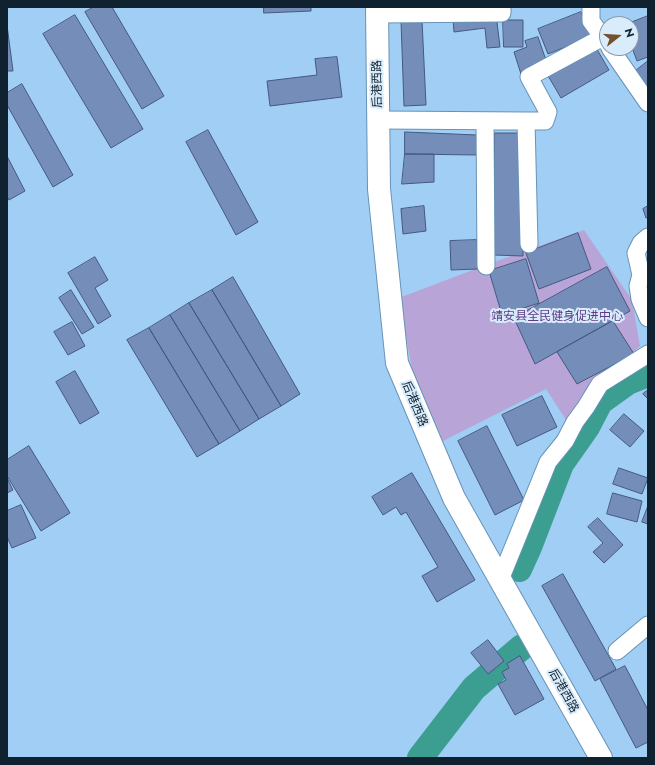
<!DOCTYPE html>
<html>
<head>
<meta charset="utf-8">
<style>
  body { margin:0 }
  #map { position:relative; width:655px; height:765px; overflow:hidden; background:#a0cef4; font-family:Jost,sans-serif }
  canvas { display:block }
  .frame { position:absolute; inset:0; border:8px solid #102230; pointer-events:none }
  .north { position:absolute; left:599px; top:16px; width:40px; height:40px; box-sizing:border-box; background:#d9ecfb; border:1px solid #899baa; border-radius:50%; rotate:73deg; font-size:11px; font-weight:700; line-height:16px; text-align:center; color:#102230 }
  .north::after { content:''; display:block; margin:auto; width:14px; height:18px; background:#76502c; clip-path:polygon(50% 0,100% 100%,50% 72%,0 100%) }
</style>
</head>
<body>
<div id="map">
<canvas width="655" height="765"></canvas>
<div class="frame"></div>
<div class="north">N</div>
</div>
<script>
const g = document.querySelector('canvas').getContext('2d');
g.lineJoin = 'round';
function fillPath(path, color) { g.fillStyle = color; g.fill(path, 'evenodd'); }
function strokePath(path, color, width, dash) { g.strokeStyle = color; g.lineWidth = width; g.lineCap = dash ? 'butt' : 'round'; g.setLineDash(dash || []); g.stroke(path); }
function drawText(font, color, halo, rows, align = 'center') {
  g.font = font + ' Jost,"Noto Sans SC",sans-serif'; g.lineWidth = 4; g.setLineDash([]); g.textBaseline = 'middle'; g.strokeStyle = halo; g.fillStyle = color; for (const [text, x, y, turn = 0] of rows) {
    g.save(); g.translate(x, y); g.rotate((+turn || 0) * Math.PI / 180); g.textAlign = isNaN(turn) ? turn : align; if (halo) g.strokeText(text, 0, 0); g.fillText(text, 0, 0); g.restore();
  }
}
fillPath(new Path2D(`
  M584 230 632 300 640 346 566 420 546 389 443 441 412 369 399 298 494 262Z`), '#b8a4d6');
strokePath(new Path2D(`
  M519 569 529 547 561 464 587 427 600 402 628 382 648 374
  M420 758 474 688 522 647`), '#3b9e91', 26);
const building = new Path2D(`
  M94 7H112L164 96 142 109 85 12Z
  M264 7H311V11L264 13Z
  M581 12 591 37 548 54 538 29Z
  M496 14 500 47 487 48 485 28 454 32 453 19Z
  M75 15 143 129 111 148 43 34Z
  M648 16V57L637 61 631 45V24H627Z
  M422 20 426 105 404 106 401 21Z
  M503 20H523V47H504Z
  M7 25 13 71H7Z
  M538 37 548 66 521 74 514 52 527 47 525 41Z
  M595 46 609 70 561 98 547 74Z
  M337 57 342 97 270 106 267 81 317 75 315 59Z
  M648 61V93L633 73Z
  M22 84 73 175 53 187 7 105V93Z
  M208 130 258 222 236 235 186 142Z
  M405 132 477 135V155L405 154Z
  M495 133H523V256L494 255Z
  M405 154H434V182L402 184Z
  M7 156 25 191 9 200 7 196Z
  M424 206 426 231 403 234 401 209Z
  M648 206V217L646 218 643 209Z
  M578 233 591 269 539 289 526 253Z
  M477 240 478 269 451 270 450 241Z
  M95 257 108 280 95 288 111 316 98 324 68 273Z
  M526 259 539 303 502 315 489 271Z
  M607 267 630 311 535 364 514 318Z
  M233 277 300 394 281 406 212 290Z
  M71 290 94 327 82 334 59 298Z
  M212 290 281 406 259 419 189 303Z
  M189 303 259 419 240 431 170 315Z
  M170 315 240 431 219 444 149 328Z
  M613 321 634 354 577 384 557 352Z
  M72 322 85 346 68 355 54 332Z
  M149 328 219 444 197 457 127 340Z
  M75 371 99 413 80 424 56 382Z
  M648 390V399L643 394Z
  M542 396 557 427 517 446 502 415Z
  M624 414 644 431 630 447 610 430Z
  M487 426 524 500 495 515 458 441Z
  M29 446 70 513 41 531 7 476V460Z
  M619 468 648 478 642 494 613 484Z
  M412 473 475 580 437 602 422 576 438 567 406 512 401 515 396 507 383 515 372 497Z
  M7 478 13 490 7 493Z
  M613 493 642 501 637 522 607 514Z
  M21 505 36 538 12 548 7 537V511Z
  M648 506V524L642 522Z
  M598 518 623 545 604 563 593 552 603 543 588 527Z
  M563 574 616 669 595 681 542 586Z
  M488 640 504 661 488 674 471 653Z
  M520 656 544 699 515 715 498 684 506 680 502 672 509 668 507 664Z
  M625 666 648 710V742L636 748 600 679Z`);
fillPath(building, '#758db9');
strokePath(building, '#445982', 1);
const minor = new Path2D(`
  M591 7V21L607 43
  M377 14 502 13V7
  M610 48 648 103
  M378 120 526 121
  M485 121 486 266
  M648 237 641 243 636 253 641 275 638 286 640 299 648 318
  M529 244 526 121H545L548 112 529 77 603 37
  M500 580 548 462 565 441 575 422 586 407 600 384 648 354
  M617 651 648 625`);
const major = new Path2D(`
  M377 7 379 189 397 363 454 498 601 758`);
strokePath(minor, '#6793b7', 19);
strokePath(major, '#6793b7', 24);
strokePath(minor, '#fff', 17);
strokePath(major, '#fff', 22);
drawText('12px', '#102230', '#d9ecfb', [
  ["后港西路",378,84,-91],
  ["后港西路",414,404,67],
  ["后港西路",563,691,61]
]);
drawText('12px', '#5e3b87', '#d9ecfb', [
  ["靖安县全民健身促进中心",557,317]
]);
</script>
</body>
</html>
